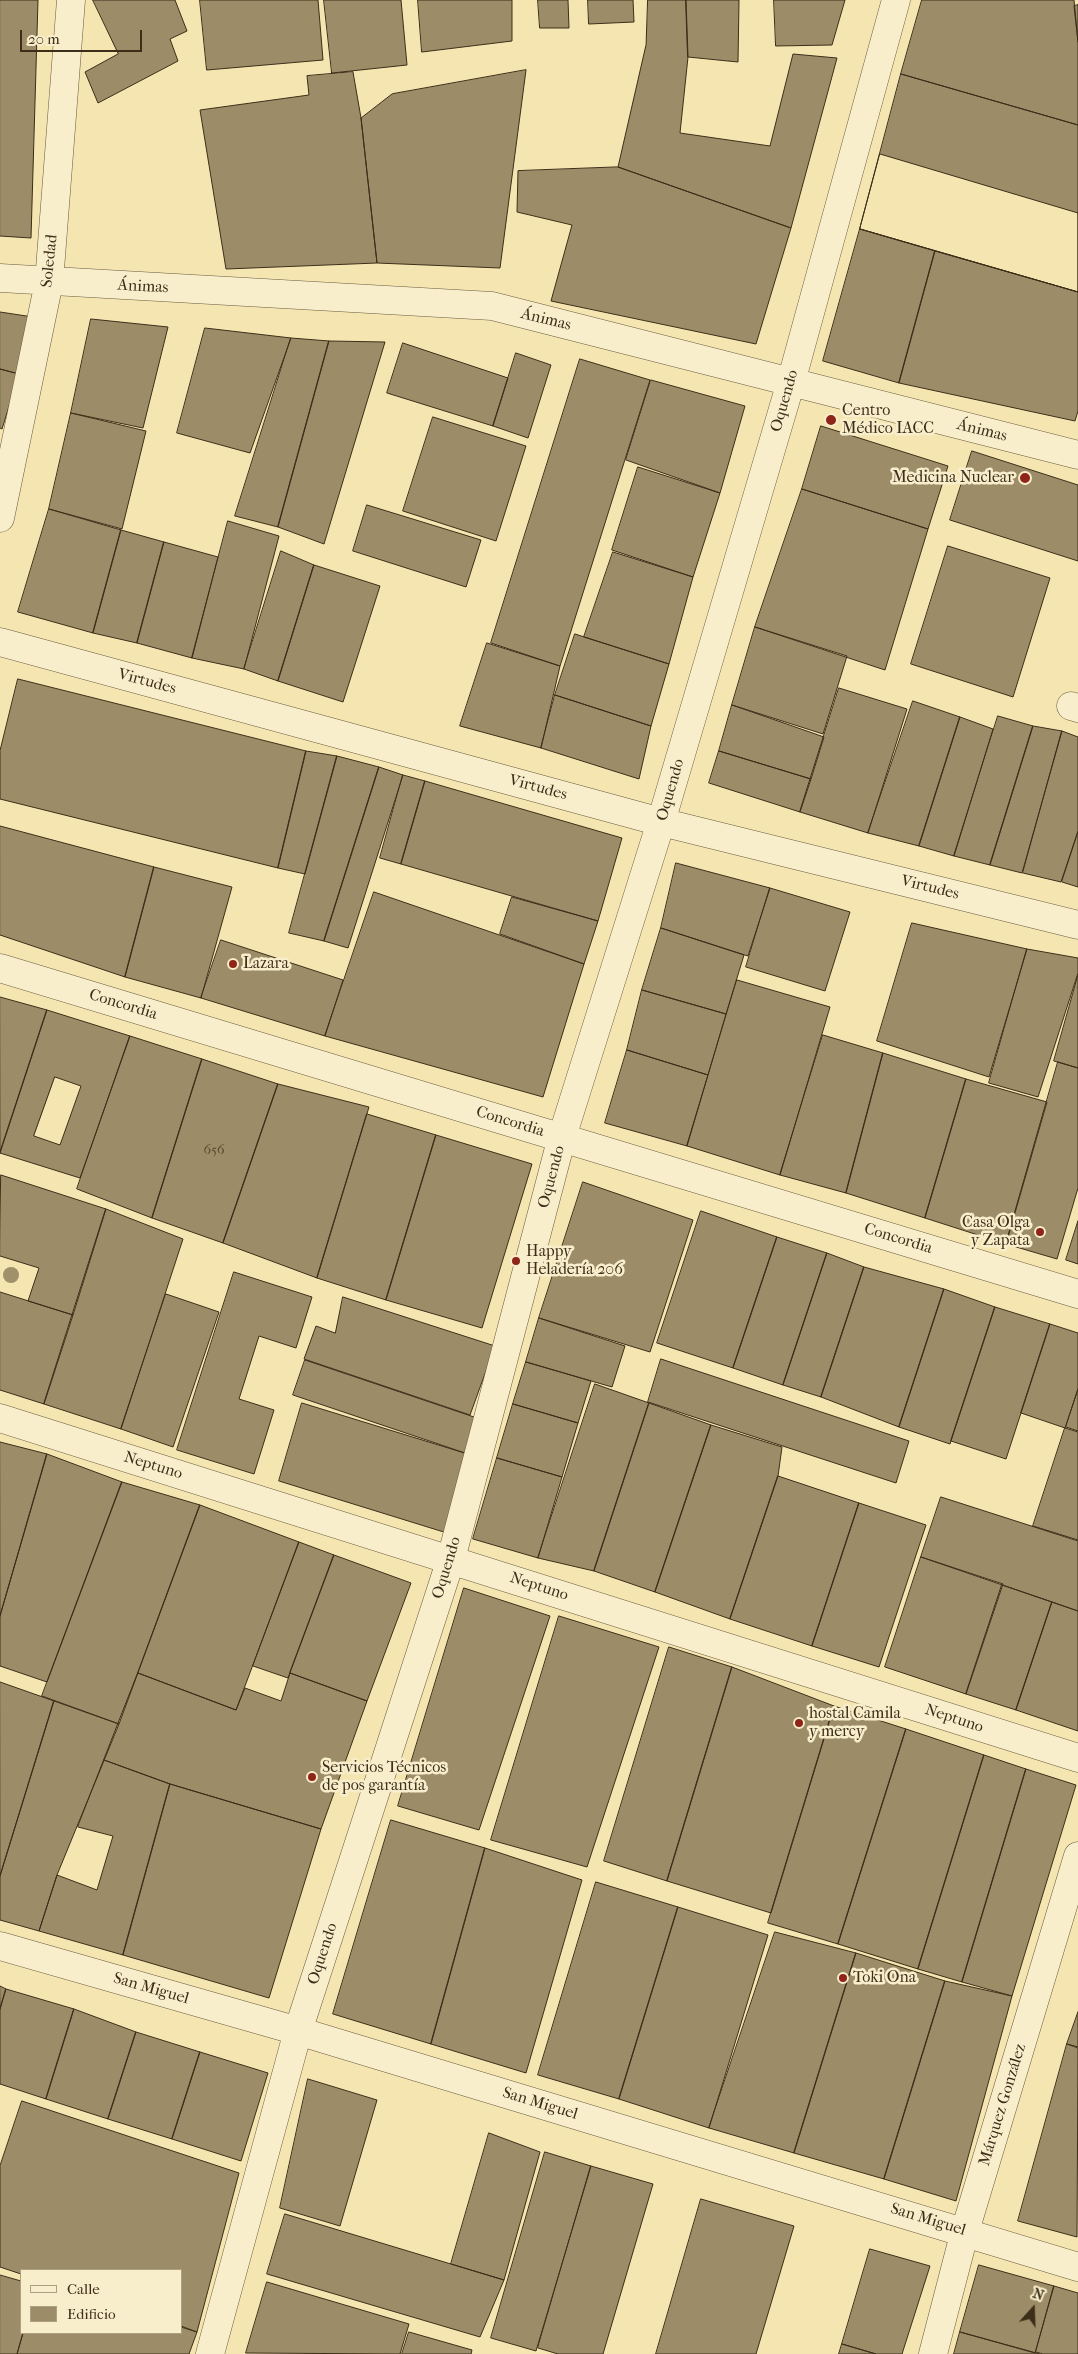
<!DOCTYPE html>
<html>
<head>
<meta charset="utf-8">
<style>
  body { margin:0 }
  #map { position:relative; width:1078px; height:2354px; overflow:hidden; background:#f4e5b1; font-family:"IM FELL French Canon",serif }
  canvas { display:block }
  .legend { position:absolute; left:20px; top:2269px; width:162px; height:65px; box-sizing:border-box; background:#f8eecc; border:1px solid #ada184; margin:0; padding:6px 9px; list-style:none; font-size:15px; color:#3d2e19 }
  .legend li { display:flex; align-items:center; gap:10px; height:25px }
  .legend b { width:25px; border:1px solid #ada184 }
  .north { position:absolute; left:1008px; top:2284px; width:50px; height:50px; -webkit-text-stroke:4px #f8eecc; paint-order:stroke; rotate:20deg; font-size:14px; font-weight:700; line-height:20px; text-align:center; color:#3d2e19 }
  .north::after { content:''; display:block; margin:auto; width:18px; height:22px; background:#3d2e19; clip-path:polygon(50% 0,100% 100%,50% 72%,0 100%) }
  .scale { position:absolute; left:20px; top:30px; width:122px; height:22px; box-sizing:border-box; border:2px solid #3d2e19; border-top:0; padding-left:6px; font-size:15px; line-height:18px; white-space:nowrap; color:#3d2e19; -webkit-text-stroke:4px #f8eecc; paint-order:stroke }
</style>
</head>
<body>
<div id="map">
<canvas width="1078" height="2354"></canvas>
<ul class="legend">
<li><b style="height:6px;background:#f8eecc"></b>Calle</li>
<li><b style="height:14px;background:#9c8d68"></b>Edificio</li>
</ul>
<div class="north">N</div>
<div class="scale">20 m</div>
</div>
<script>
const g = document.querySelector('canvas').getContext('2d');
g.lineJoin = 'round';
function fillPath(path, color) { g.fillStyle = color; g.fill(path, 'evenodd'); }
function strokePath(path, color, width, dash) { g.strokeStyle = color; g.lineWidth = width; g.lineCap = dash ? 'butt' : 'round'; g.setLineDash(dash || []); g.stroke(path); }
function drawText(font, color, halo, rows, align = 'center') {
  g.font = font + ' "IM FELL French Canon",serif'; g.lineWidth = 5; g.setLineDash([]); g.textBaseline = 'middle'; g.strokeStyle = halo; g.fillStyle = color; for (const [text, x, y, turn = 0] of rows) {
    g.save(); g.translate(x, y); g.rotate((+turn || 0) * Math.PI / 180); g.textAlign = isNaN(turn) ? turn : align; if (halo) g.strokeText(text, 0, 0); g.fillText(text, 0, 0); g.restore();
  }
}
const building = new Path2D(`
  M0 0H38L31 238 0 236Z
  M93 0H175L187 31 170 39 178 61 98 103 85 72 118 54Z
  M200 0H318L323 60 207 70Z
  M324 0H401L407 65 332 73Z
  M418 0H512V41L422 52Z
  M538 0H568L569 28H540Z
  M588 0H633L634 22 589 24Z
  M648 0H686L688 57 680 133 770 146 793 54 837 58 791 228 618 167 646 45Z
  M686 0H739L738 62 688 57Z
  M774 0H845L832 45 776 46Z
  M922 0H1074L1078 42V125L901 74Z
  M1078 5V42L1074 6Z
  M526 70 500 268 377 263 361 118 392 94Z
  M353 72 361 118 377 263 226 269 200 110 309 95 307 76Z
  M901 74 1078 125V292L860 229Z
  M880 154 1078 213V292L860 229Z
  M618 167 791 228 756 344 551 301 572 225 517 212 518 171Z
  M860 229 935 251 899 383 823 361Z
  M935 251 1078 292V411L1075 421 899 383Z
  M0 312 33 317 19 374 0 369Z
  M91 319 168 327 143 428 71 413Z
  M205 328 291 338 250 453 177 433Z
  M291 338 329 341 278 527 235 516Z
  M329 341 385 342 324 544 278 527Z
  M403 343 508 378 493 426 387 393Z
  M516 353 551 365 528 438 493 426Z
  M580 359 650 380 560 666 491 643Z
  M0 369 19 374 2 429 0 428Z
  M651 380 745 406 720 493 626 460Z
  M71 413 146 431 122 529 49 509Z
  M433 417 526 446 496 541 403 511Z
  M821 426 948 466 928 529 802 489Z
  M972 451 1078 485V561L950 520Z
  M638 467 720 493 693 577 612 550Z
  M802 489 928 529 885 670 755 627Z
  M367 505 481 540 466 587 353 551Z
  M49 509 121 530 93 633 18 612Z
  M228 521 279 536 244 669 192 658Z
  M121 530 164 542 137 643 93 633Z
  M164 542 218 557 192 658 137 643Z
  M948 546 1050 578 1013 697 911 664Z
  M281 551 314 565 278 681 244 669Z
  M613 552 693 577 669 664 584 637Z
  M314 565 380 586 343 702 278 681Z
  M755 627 847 656 823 734 732 705Z
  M575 634 669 664 651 726 555 695Z
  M487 643 560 666 541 748 460 726Z
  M18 679 306 751 278 868 0 799V751Z
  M839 688 907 709 868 833 800 812Z
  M555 695 651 726 639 779 541 748Z
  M913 701 960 717 919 846 868 833Z
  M732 705 824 737 811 779 719 751Z
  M998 716 1033 726 990 865 954 856Z
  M960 717 993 729 954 856 919 846Z
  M1033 726 1062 731 1022 873 990 865Z
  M1062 731 1078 737V831L1061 882 1023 873Z
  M306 751 337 756 305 874 278 868Z
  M719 751 811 779 800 812 709 783Z
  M337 756 379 767 324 941 289 933Z
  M379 767 403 775 348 948 324 941Z
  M403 775 425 781 401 864 380 858Z
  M425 781 622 838 598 921 401 864Z
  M0 826 154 867 125 977 0 935Z
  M1078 832V887L1062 882Z
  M676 863 770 888 748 956 661 928Z
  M154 867 232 887 201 998 125 977Z
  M770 888 850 912 825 991 746 967Z
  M374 892 584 964 543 1097 325 1036Z
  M512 897 598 921 584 964 500 934Z
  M912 923 1027 949 989 1077 877 1041Z
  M661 928 744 955 726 1014 642 990Z
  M221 940 343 980 325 1036 201 998Z
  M1027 949 1078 958V973L1038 1097 989 1083Z
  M1078 975V1068L1054 1061Z
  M737 980 830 1007 780 1175 687 1146Z
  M642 990 726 1014 708 1075 627 1050Z
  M0 997 47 1010 0 1153Z
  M47 1010 130 1036 80 1178 0 1153ZM55 1077 81 1086 60 1145 34 1136Z
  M823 1035 883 1053 846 1193 780 1175Z
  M130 1036 202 1059 152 1218 77 1189Z
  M627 1050 708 1075 687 1146 605 1123Z
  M883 1053 966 1079 925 1218 846 1193Z
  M202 1059 278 1084 223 1243 152 1218Z
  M1058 1062 1078 1068V1188L1057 1259 1006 1244Z
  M966 1079 1047 1102 1006 1244 925 1218Z
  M278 1084 369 1107 317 1278 223 1243Z
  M367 1114 436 1135 386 1300 317 1278Z
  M436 1135 532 1164 482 1328 386 1300Z
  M1 1175 106 1209 73 1315 28 1301 39 1268 0 1256Z
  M583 1182 693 1220 650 1352 539 1318Z
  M106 1209 183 1239 121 1429 44 1404Z
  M701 1211 777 1237 733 1368 657 1343Z
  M1078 1221V1264L1066 1260Z
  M777 1237 827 1253 783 1385 733 1368Z
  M827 1253 864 1267 821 1397 783 1385Z
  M864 1267 944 1289 899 1427 821 1397Z
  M234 1272 312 1297 296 1348 259 1336 239 1399 274 1410 254 1474 177 1450Z
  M944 1289 995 1307 950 1444 899 1427Z
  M0 1292 73 1315 44 1404 0 1390Z
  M166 1294 219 1312 173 1447 121 1429Z
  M343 1297 495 1346 470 1415 304 1359 316 1326 335 1333Z
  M995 1307 1050 1324 1006 1459 951 1441Z
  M539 1318 625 1346 612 1387 526 1362Z
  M1050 1324 1078 1333V1389L1065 1428 1021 1413Z
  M661 1359 909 1441 896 1483 648 1402Z
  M305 1360 477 1418 465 1453 293 1395Z
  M526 1362 591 1381 578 1423 513 1404Z
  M595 1384 649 1403 594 1571 538 1558Z
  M1078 1389V1431L1066 1427Z
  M302 1403 471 1455 447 1533 279 1481Z
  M649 1403 711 1425 655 1592 594 1571Z
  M513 1404 578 1423 562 1477 497 1458Z
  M711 1425 782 1447 778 1476 730 1619 655 1592Z
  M1065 1428 1078 1432V1540L1033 1526Z
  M0 1442 47 1454 0 1616Z
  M47 1454 122 1482 47 1682 0 1666V1616Z
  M497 1458 562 1477 538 1558 473 1539Z
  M778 1476 859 1503 812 1646 730 1619Z
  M122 1482 200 1505 119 1724 42 1696Z
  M941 1497 1078 1541V1611L921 1557Z
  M859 1503 926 1525 879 1667 812 1646Z
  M200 1505 299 1542 236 1710 138 1673Z
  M299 1542 334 1555 288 1678 253 1666Z
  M334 1555 411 1583 367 1701 290 1673Z
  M921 1557 1003 1584 966 1694 885 1667Z
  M1002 1585 1052 1602 1016 1710 966 1694Z
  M464 1588 550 1616 479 1830 398 1806Z
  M1052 1602 1078 1611V1731L1016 1710Z
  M559 1616 659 1647 587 1867 491 1840Z
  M669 1647 732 1667 667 1881 604 1861Z
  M732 1667 834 1706 771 1913 667 1881Z
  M138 1673 236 1710 245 1688 281 1701 290 1673 367 1701 321 1829 170 1784 104 1760Z
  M0 1682 54 1701 0 1876Z
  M54 1701 119 1724 57 1875 39 1931 0 1920V1876Z
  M834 1706 906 1729 838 1944 768 1923Z
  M906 1729 984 1755 918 1969 838 1944Z
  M984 1755 1026 1769 962 1982 918 1969Z
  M104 1760 170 1784 123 1955 39 1931 57 1875 97 1890 113 1836 78 1827Z
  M1026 1769 1076 1785 1012 1996 962 1982Z
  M170 1784 321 1829 269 1998 123 1955Z
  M391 1820 485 1848 431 2044 333 2014Z
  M485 1848 582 1880 526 2073 431 2044Z
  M596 1882 678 1907 619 2099 538 2075Z
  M678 1907 768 1935 709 2128 619 2099Z
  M775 1932 856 1953 794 2153 709 2128Z
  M856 1953 945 1981 884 2179 794 2153Z
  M945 1981 1012 1996 956 2201 884 2179Z
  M0 1986 6 1989 0 2009Z
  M6 1989 74 2009 46 2099 0 2084V2009Z
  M74 2009 136 2032 108 2119 46 2099Z
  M1078 2012V2047L1067 2044Z
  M136 2032 200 2052 172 2139 108 2119Z
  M1067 2044 1078 2048 1077 2237 1018 2221Z
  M200 2052 268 2073 241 2161 172 2139Z
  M308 2079 377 2100 340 2226 280 2208Z
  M22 2101 239 2173 197 2332 181 2326V2270H21V2274L0 2267V2166Z
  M489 2133 540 2152 504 2280 451 2264Z
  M545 2152 591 2166 536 2351 491 2338Z
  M591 2166 653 2184 603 2354H558L538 2348Z
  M701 2199 794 2226 756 2354H656Z
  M285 2214 504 2280 480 2337 267 2274Z
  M870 2249 930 2266 902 2354H876L842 2344Z
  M979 2265 1054 2286 1035 2353 960 2332Z
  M0 2275 21 2281V2333H23L17 2354H0Z
  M267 2282 409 2324 400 2354 246 2353Z
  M1054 2286 1078 2293V2354H1043L1036 2352Z
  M181 2327 197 2332 189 2354H17L23 2333H181Z
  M409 2332 472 2350 471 2354H402Z
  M960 2332 1040 2354H954Z
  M842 2344 876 2354H839Z`);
fillPath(building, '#9c8d68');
strokePath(building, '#3d2e19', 1);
const minor = new Path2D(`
  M0 278 492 306 1078 455
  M0 518 49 282 71 0
  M0 642 661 822 1078 925
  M1071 706 1078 708
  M0 968 1078 1294
  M0 1946 298 2031 1078 2267
  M210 2354 298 2031 451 1559 562 1137 661 822 791 382 896 0
  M933 2354 965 2231 1078 1856`);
const tertiary = new Path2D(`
  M0 1418 1078 1758`);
strokePath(minor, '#6b5c3f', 29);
strokePath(tertiary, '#6b5c3f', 29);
strokePath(minor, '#f8eecc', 28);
strokePath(tertiary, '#f8eecc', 28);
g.fillStyle = '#a0916b';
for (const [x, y] of [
  [11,1275]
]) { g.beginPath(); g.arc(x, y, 8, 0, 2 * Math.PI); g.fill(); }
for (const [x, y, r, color] of [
  [831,420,6,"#8f2418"],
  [1025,478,6,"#8f2418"],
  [233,964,5,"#8f2418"],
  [1040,1232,5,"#8f2418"],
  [516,1261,5,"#8f2418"],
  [799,1723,5,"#8f2418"],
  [312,1777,5,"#8f2418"],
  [843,1978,5,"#8f2418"]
]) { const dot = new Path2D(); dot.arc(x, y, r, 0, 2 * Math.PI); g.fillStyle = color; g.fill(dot); strokePath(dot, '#f8eecc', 2); }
drawText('14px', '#55462d', null, [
  ["656",214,1151]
]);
drawText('16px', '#3d2e19', '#f8eecc', [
  ["Soledad",50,261,-84],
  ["Ánimas",143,287,3],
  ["Ánimas",546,320,14],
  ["Oquendo",785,401,-74],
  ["Ánimas",982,431,14],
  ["Virtudes",147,682,15],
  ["Virtudes",538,788,15],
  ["Oquendo",671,790,-74],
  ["Virtudes",930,888,14],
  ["Concordia",123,1005,17],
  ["Concordia",510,1122,17],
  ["Oquendo",552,1177,-75],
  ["Concordia",898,1239,17],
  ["Neptuno",153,1466,17],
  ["Oquendo",447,1568,-73],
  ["Neptuno",539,1587,18],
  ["Neptuno",954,1719,18],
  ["Oquendo",323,1954,-72],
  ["San Miguel",151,1989,16],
  ["San Miguel",540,2104,17],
  ["Márquez González",1003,2105,-73],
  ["San Miguel",928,2220,17]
]);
drawText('16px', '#3d2e19', '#f8eecc', [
  ["Centro",842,411],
  ["Médico IACC",842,429],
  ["Medicina Nuclear",1014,478,"right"],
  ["Lazara",243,964],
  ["Casa Olga",1030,1223,"right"],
  ["y Zapata",1030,1241,"right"],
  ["Happy",526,1252],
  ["Heladería 206",526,1270],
  ["hostal Camila",809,1714],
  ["y mercy",809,1732],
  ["Servicios Técnicos",322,1768],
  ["de pos garantía",322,1786],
  ["Toki Ona",853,1978]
], 'left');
</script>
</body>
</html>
